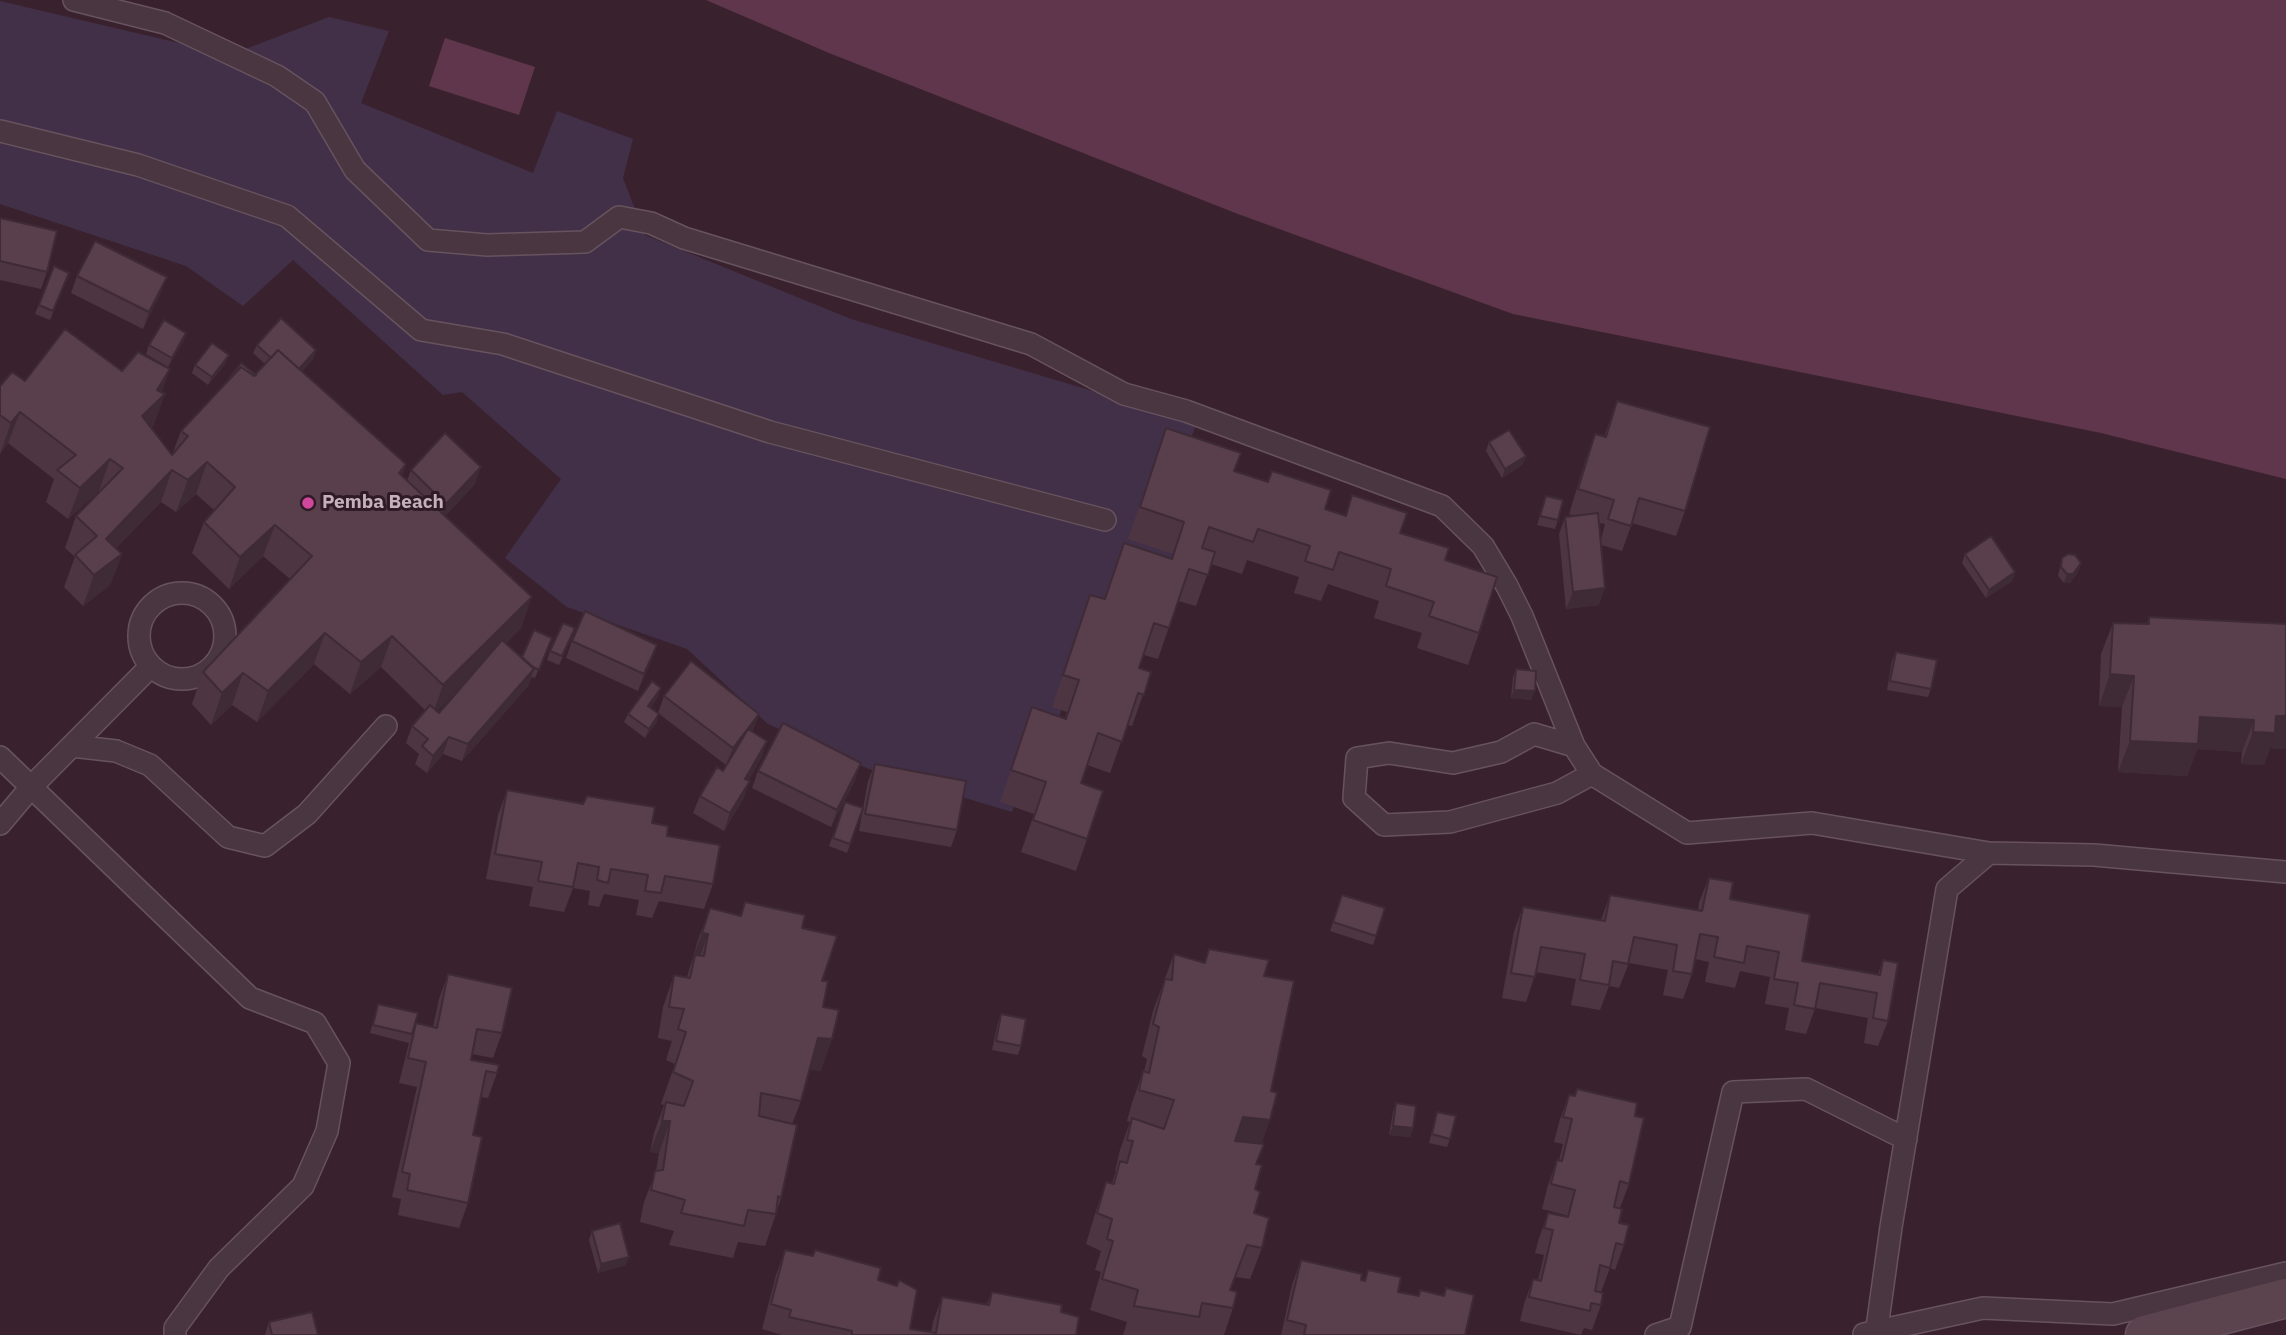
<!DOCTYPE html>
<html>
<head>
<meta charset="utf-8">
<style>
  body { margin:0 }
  canvas { display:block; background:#39222e }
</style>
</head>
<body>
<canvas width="2286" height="1335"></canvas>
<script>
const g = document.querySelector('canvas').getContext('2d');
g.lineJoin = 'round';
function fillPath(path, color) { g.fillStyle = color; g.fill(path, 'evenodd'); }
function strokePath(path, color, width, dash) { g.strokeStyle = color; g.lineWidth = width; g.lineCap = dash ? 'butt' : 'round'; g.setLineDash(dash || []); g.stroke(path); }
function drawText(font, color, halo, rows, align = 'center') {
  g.font = font + ' "IBM Plex Sans",sans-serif'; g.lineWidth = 6; g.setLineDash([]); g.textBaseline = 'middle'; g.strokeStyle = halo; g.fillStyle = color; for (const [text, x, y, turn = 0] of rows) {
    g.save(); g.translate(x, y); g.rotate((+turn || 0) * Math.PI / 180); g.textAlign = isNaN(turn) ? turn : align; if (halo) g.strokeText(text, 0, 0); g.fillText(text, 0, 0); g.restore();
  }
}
fillPath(new Path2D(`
  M0 1 230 55 329 17 389 31 361 103 533 173 557 111 633 139 623 178 645 235 851 319 1197 422 1151 546 1186 557 1092 629 1046 751 1035 749 1012 812 869 769 768 724 687 649 567 607 505 558 561 479 462 392 443 395 293 260 243 306 186 266 0 204Z`), '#422f48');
fillPath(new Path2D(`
  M706 0H2286V479L2101 433 1513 314 1238 214 829 53Z
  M445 38 535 67 519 115 429 86Z`), '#5f364b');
const service = new Path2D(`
  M74 0 165 23 277 76 315 102 355 170 428 240 487 245 585 242 619 217 651 223 684 238 1031 344 1124 394 1186 411 1442 506 1483 546 1507 586 1522 616 1574 746
  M0 131 138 165 287 216 421 330 503 344 770 432 1105 520
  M139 636a43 43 0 1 1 86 0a43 43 0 1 1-86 0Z
  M72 746 116 751 150 765 228 837 265 846 307 814 386 726
  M0 757 250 998 315 1023 339 1063 327 1131 303 1186 219 1268 175 1328V1335
  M1592 774 1557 793 1450 822 1384 825 1354 798 1357 758 1389 753 1453 763 1501 752 1534 734 1574 746 1592 774 1687 833 1812 823 1989 853
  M0 824 32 786 149 668
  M1864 1334 1983 1308 2113 1314 2286 1273
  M1656 1335 1680 1327 1733 1092 1806 1089 1906 1139
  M1876 1335 1891 1227 1947 889 1989 853 2094 855 2286 872`);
const secondary = new Path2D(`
  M2145 1335 2286 1298`);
strokePath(service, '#67535e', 24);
strokePath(secondary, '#67535e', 41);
strokePath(service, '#493640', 21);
strokePath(secondary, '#5c444f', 38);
fillPath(new Path2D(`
  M0 218 47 272 41 289 0 280Z
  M54 266 69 273 50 320 35 314Z
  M77 276 167 277 160 294 143 329 71 293Z
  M186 333 183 342 168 367 146 354 149 345Z
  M257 345 316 350 313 359 302 371 406 464 402 476 407 481 411 470 475 484 445 516 521 628 506 643 522 657 552 638 535 678 532 677 528 686 462 761 443 754 427 773 415 764 419 754 406 743 412 726 426 711 381 667 350 694 314 664 257 722 232 705 211 725 192 704 203 672 290 579 263 556 229 589 192 553 204 522 214 510 196 494 176 512 161 502 116 548 122 554 110 585 83 606 64 587 75 557 65 548 76 516 100 491H99L68 519 46 502 54 479 8 443 0 454V386L25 381 122 371 165 394 153 426 151 428 172 455 181 431 229 379 256 375 265 364 253 353ZM458 690 439 713 437 711Z
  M225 364 208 385 192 373 195 365Z
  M1617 401 1685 511 1676 536 1632 523 1622 551 1601 545 1599 605 1566 609 1559 534 1565 517 1575 516 1569 514 1586 459 1595 434 1604 437ZM1599 523 1605 524 1601 540Z
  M1166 428 1234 471 1268 482 1272 471 1325 509 1345 516 1352 495 1400 533 1445 560 1479 633 1468 665 1417 648 1422 633 1374 618 1379 601 1328 584 1321 601 1294 593 1299 577 1247 560 1242 574 1211 564 1196 606 1178 601 1158 659 1144 655 1139 668 1151 672 1132 726 1127 725 1110 773 1087 765 1081 783 1087 839 1076 871 1021 852 1034 814 1000 802 1032 707 1065 718 1067 712 1052 707 1079 626 1090 595 1104 599 1124 543 1171 559 1173 554 1128 539Z
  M1489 442 1526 456 1522 465 1502 478 1486 451Z
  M1546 496 1558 520 1555 529 1537 525Z
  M1965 554 2015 572 2012 581 1986 598 1962 563Z
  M2062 558 2081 563 2078 572 2070 583H2064L2058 576Z
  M2149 617 2286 624V749L2270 748 2264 765 2241 764 2242 752 2197 749 2187 776 2118 772 2122 707 2099 706 2101 654 2113 623 2147 624Z
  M572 637 559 665 547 660 550 651Z
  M572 641 657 645 638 691 566 658Z
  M1896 652 1931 689 1928 697 1887 690 1892 661Z
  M1516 669 1531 700 1511 698 1513 677Z
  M664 696 753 731 752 732 767 741 761 758 748 781H750L743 799 724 831 693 813 700 796 723 771 726 765 658 713Z
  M658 697 650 708 659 714 656 723 645 738 624 722 628 714Z
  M875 764 957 830 951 847 859 831 868 781Z
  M758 771 855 780 831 827 752 788Z
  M507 790 652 823 667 836 713 884 704 909 659 901 652 918 636 915 639 900 604 894 599 907 588 905 590 891 573 888 564 912 529 906 533 887 486 879 498 815Z
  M845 802 863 808 847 853 829 846Z
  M1709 878 1730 899 1802 961 1878 974 1883 960 1888 1021 1878 1046 1864 1043 1868 1018 1815 1008 1806 1034 1785 1030 1789 1008 1765 1004 1770 977 1740 971 1735 988 1705 982 1709 962 1695 959 1692 974 1683 999 1663 995 1668 970 1629 963 1619 988 1609 986 1600 1010 1571 1005 1576 979 1536 972 1526 1002 1502 998 1514 931 1523 907 1601 920 1610 895 1698 910 1699 902Z
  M1339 903 1376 936 1373 945 1330 931Z
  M710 908 740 916 802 928 822 981 823 1007 821 1071 809 1069 801 1101 792 1124 781 1198 776 1214 765 1246 738 1242 733 1258 669 1245 674 1231 640 1222 644 1202 656 1171 659 1153 650 1152 654 1133 664 1105 661 1104 675 1064 666 1060 672 1041 658 1038 663 1007 674 975 687 977 698 940Z
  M1209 949 1264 976 1271 1091 1262 1144 1256 1164 1254 1213 1262 1248 1250 1279 1235 1277 1230 1290 1233 1308 1224 1335H1123L1127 1322 1090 1310 1101 1272 1095 1270 1101 1251 1086 1244 1095 1214 1106 1182 1112 1183 1116 1171H1115L1120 1150 1130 1122 1127 1121 1132 1103 1143 1071 1144 1072 1147 1059 1142 1056 1153 1011 1174 954 1204 963Z
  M448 974 502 1033 493 1058 472 1054 471 1060 497 1073 488 1098 481 1097 473 1135 468 1203 459 1228 398 1215 401 1199 392 1197 417 1087 399 1083 409 1043 370 1033 378 1004 414 1029 433 1027 439 999Z
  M1001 1014 1021 1046 1018 1055 992 1050 998 1022Z
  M1577 1089 1635 1116 1629 1184 1620 1208 1619 1223 1624 1245 1615 1270 1610 1268 1601 1292V1305L1592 1330 1584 1328 1581 1335 1520 1321 1524 1304 1533 1279 1538 1280 1544 1255 1535 1253 1539 1238 1548 1213 1565 1217 1566 1215 1542 1209 1548 1185 1557 1160H1559L1563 1144 1554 1142 1560 1119 1569 1095 1574 1096Z
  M1396 1103 1413 1128 1410 1137 1389 1135 1393 1112Z
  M1437 1112 1450 1139 1447 1147 1429 1143Z
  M592 1231 626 1265 598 1273 589 1240Z
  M785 1250 878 1280 910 1329 931 1333 933 1322 942 1297 987 1304 992 1292 1061 1312 1076 1335H782L762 1329 776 1275Z
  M1301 1260 1364 1281 1368 1270 1398 1292 1418 1296 1420 1290 1443 1295 1446 1288 1465 1335H1281L1292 1285Z
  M269 1322 318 1335H265Z`), '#4d3541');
fillPath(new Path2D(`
  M167 277 160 294 143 329 149 312Z
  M186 333 183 342 168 367 172 358Z
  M316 350 313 359 289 385 292 377Z
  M229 355 225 364 208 385 212 377Z
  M170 369 159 400 165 394 153 426 131 448 142 416 157 390Z
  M20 412 8 443 0 454 11 423Z
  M1526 456 1522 465 1502 478 1505 469Z
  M110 459 99 491 68 519 80 488Z
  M207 462 196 494 176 512 188 480Z
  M406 464 395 496 399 473Z
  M481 467 475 484 440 521 446 504Z
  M172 470 161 502 94 571 106 539Z
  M275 525 263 556 229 589 240 557Z
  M122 554 110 585 83 606 94 575Z
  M2081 563 2078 572 2070 583H2064L2067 574Z
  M2015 572 2012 581 1986 598 1989 590Z
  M1605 588 1599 605 1566 609 1573 592Z
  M532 597 521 628 432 716 443 685Z
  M325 633 314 664 257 722 268 691Z
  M392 636 381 667 350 694 361 662Z
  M657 645 651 662 638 691 644 674Z
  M534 669 528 686 462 761 468 744Z
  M243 673 232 705 211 725 222 693Z
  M2110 674 2134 676 2122 707 2099 706Z
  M661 688 658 697 645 715 648 706Z
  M1514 690 1535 691 1531 700 1511 698Z
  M659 714 656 723 645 738 649 729Z
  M759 714 753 731 726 765 733 748Z
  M2276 716H2286V749L2270 748 2264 765 2241 764 2253 732Z
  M2200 717 2254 720 2242 752 2197 749 2187 776 2118 772 2130 741Z
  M449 737 443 754 427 773 433 756Z
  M767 741 761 758 739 796 745 779Z
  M861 763 855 780 831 827 837 810Z
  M750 781 743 799 724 831 730 813Z
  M702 933 708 934 697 965 695 955 691 965H690Z
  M818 1038 832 1039 821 1071 806 1069Z
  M1243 1117 1270 1120 1259 1152 1231 1149Z
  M662 1121H670L659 1153 650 1152Z
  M1393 1126 1413 1128 1410 1137 1389 1135Z
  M629 1257 626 1265 598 1273 601 1264Z`), '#3e2b35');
const building = new Path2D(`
  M0 218 57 231 47 272 0 261Z
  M95 241 167 277 149 312 77 276Z
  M54 266 69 273 53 311 39 305Z
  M281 318 316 350 299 369 278 350 271 358 257 345Z
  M164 320 186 333 172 358 149 345Z
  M65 329 122 371 138 352 170 369 157 390 165 394 142 416 172 455 188 436 181 431 241 367 254 376 278 350 406 464 399 473 532 597 443 685 392 636 361 662 325 633 268 691 243 673 222 693 203 672 312 556 275 525 240 557 204 522 235 487 207 462 188 480 172 470 106 539 122 554 94 575 75 555 97 536 76 516 123 468 110 459 80 488 57 470 76 455 20 412 11 423 0 415V386L12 372 25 381Z
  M212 343 229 355 212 377 195 365Z
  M241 363 256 375 254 376 241 367 229 379Z
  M1617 401 1710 427 1685 511 1639 498 1631 526 1608 519 1614 500 1578 489 1595 434 1606 437Z
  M1166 428 1241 453 1234 471 1268 482 1272 471 1331 490 1325 509 1346 516 1352 495 1407 513 1400 533 1449 548 1445 560 1497 577 1479 633 1429 616 1434 602 1386 586 1391 569 1339 552 1333 570 1305 561 1310 546 1258 529 1253 542 1209 527 1202 548 1215 552 1208 575 1189 569 1169 628 1154 623 1139 668 1151 672 1144 695 1138 693 1122 742 1098 733 1081 783 1103 791 1087 839 1033 820 1046 782 1011 770 1032 707 1066 719 1079 680 1063 675 1090 595 1105 599 1124 543 1172 559 1184 522 1140 507Z
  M1509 430 1526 456 1505 469 1489 442Z
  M445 433 481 467 446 504 411 470Z
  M1546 496 1563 500 1558 520 1540 516Z
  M1598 513 1605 588 1573 592 1565 517Z
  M1991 536 2015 572 1989 590 1965 554Z
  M2068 554 2075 555 2081 563 2073 574H2067L2061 567 2062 558Z
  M585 611 657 645 644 674 572 641Z
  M2149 617 2286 624V716H2276L2275 733 2253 732 2254 720 2200 717 2198 744 2130 741 2134 676 2110 674 2113 623 2149 624Z
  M563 623 575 628 562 656 550 651Z
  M534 630 552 638 539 670 533 667 522 657Z
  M502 640 534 669 468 744 449 737 433 756 422 746 428 739 412 726 430 705 439 713Z
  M1896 652 1937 660 1931 689 1890 681Z
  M691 661 759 714 733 748 664 696Z
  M1516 669 1536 671 1535 691 1514 690Z
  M652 681 661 688 648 706 659 714 649 729 628 714Z
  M783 723 861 763 837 810 758 771Z
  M748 729 767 741 745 779 750 781 730 813 700 796 717 767 723 771Z
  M875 764 966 781 957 830 865 814Z
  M507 790 583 804 587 796 655 807 652 823 668 826 667 836 720 845 713 884 665 876 661 893 645 891 648 875 611 869 608 883 597 880 599 867 578 863 573 887 538 881 542 862 495 854Z
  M845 802 863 808 850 844 833 838Z
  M1709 878 1733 882 1730 899 1810 914 1802 961 1880 975 1883 960 1898 963 1888 1021 1873 1018 1877 993 1820 983 1815 1009 1794 1005 1798 983 1774 979 1779 952 1747 946 1744 963 1714 957 1718 937 1700 934 1692 974 1673 971 1677 945 1634 937 1628 964 1613 961 1609 985 1580 980 1585 954 1541 947 1535 977 1511 973 1523 907 1605 921 1610 895 1702 911Z
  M1342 895 1385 908 1376 936 1333 922Z
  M745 902 805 915 802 928 837 936 822 981H828L823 1007 839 1010 832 1039 818 1038 801 1101 761 1093 759 1116 797 1125 781 1198 778 1196 776 1214 748 1210 744 1226 681 1213 685 1200 651 1190 655 1171 663 1170 670 1121H662L666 1102 684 1106 693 1081 673 1072 686 1032 678 1029 684 1009 669 1007 674 975 690 978 695 955 704 956 708 934 702 933 710 908 741 916Z
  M1209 949 1269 960 1264 976 1294 981 1271 1091 1277 1093 1270 1120 1243 1117 1235 1141 1264 1144 1256 1164 1262 1165 1255 1189 1260 1192 1254 1213 1269 1218 1262 1248 1247 1245 1230 1290 1237 1292 1233 1308 1202 1303 1199 1317 1134 1306 1138 1290 1102 1279 1113 1241 1107 1239 1112 1219 1097 1213 1106 1182 1114 1184 1120 1161 1127 1163 1133 1141 1127 1140 1132 1118 1164 1129 1174 1100 1139 1090 1143 1071 1149 1073 1159 1027 1153 1024 1165 979 1172 980 1174 954 1205 963Z
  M448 974 512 988 502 1033 477 1029 471 1060 499 1065 497 1073 486 1071 473 1135 482 1137 468 1203 407 1190 410 1174 402 1172 426 1062 408 1058 416 1023 437 1028Z
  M378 1004 418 1013 412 1034 373 1025Z
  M1001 1014 1026 1019 1021 1046 996 1041Z
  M1577 1089 1637 1103 1635 1116 1644 1118 1629 1184 1620 1181 1614 1207 1622 1209 1619 1223 1629 1225 1624 1245 1616 1243 1610 1268 1600 1265 1595 1291 1603 1293 1601 1305 1591 1303 1590 1311 1529 1297 1533 1279 1541 1281 1553 1230 1544 1228 1548 1213 1568 1217 1575 1190 1551 1184 1557 1160 1562 1161 1572 1119 1563 1117 1569 1095 1575 1096Z
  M1396 1103 1416 1106 1413 1128 1393 1126Z
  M1437 1112 1456 1116 1450 1139 1432 1134Z
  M620 1223 629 1257 601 1264 592 1231Z
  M785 1250 813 1256 815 1250 881 1268 878 1280 897 1286 899 1280 917 1290 910 1329 936 1333 942 1297 989 1305 992 1292 1062 1305 1061 1312 1079 1317 1076 1335H852V1331L789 1317 791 1310 771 1304Z
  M1301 1260 1362 1274 1361 1280 1365 1281 1368 1270 1401 1277 1398 1292 1419 1296 1420 1290 1444 1296 1446 1288 1474 1295 1465 1335H1304L1306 1325 1287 1320Z
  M312 1312 318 1335H272L269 1322Z`);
fillPath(building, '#593e4c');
strokePath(building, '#3e2b35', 2);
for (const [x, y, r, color] of [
  [308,503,7,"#d1479c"]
]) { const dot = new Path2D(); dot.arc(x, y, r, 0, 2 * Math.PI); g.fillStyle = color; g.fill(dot); strokePath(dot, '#2e1b25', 2.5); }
drawText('bold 19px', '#c5b0bb', '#2e1b25', [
  ["Pemba Beach",322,503]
], 'left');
</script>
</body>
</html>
